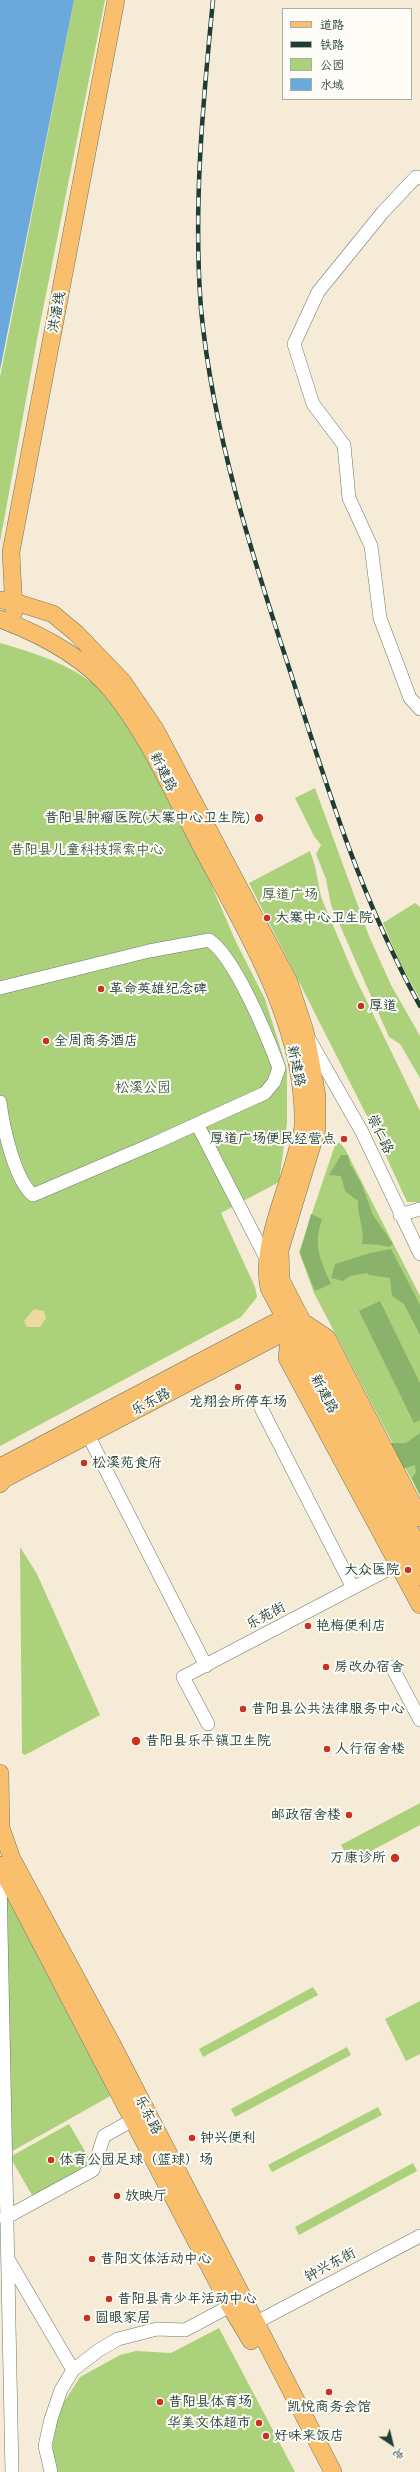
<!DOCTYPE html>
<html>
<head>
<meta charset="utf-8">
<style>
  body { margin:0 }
  #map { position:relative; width:420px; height:2472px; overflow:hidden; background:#f5ebd6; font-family:"Comic Neue","LXGW WenKai TC",sans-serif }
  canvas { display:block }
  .legend { position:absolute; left:282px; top:8px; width:130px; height:92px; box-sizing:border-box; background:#fdfcf7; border:1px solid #a4b0a9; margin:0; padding:5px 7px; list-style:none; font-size:12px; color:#1f3d34 }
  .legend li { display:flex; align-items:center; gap:8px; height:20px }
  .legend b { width:20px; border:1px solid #a4b0a9 }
  .north { position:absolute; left:372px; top:2424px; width:40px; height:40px; -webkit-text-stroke:3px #fdfcf7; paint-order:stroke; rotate:145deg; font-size:11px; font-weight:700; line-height:16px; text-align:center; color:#1f3d34 }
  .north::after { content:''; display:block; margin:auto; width:14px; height:18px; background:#1f3d34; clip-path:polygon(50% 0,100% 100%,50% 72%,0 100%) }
</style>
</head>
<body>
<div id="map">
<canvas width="420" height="2472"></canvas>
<ul class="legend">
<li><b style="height:5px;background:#f9bf6d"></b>道路</li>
<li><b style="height:5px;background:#1f3d34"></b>铁路</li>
<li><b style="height:11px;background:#acd17b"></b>公园</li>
<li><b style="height:11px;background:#6ba8dc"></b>水域</li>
</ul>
<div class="north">北</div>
</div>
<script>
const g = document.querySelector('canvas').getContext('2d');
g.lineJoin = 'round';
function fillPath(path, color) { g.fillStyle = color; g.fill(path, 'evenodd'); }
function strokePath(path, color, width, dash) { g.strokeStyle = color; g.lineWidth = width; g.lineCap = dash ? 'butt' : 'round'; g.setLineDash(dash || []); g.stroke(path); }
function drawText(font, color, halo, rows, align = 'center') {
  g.font = font + ' "Comic Neue","LXGW WenKai TC",sans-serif'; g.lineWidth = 4; g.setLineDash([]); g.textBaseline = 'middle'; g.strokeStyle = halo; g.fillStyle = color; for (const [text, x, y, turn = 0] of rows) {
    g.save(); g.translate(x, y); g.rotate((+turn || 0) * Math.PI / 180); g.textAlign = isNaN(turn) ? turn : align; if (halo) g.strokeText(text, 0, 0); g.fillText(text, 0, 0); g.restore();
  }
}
fillPath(new Path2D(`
  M74 0H105L38 334 0 542V377Z
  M0 643C48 657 89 670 120 711L185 824 236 942 265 999 287 1069V1122L279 1182 221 1213 255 1287 257 1297 241 1317 0 1446Z
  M315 788 369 936 391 985 420 1036V1078L400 1044 389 1037 331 905 326 879 316 854 321 845 314 836 295 798Z
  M310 851 315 866 321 897 355 977 420 1111V1202H407L375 1132 249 883Z
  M415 903 420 907V999L400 963 383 923Z
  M336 1142 341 1144 345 1149 420 1296V1496L314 1293 299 1252Z
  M20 1547 37 1574 100 1715 25 1755 22 1753Z
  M420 1803V1825L350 1862 341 1845Z
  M4 1891 114 2094 9 2153Z
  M313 1987 318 1995 203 2057 199 2049Z
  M420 2001V2054L406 2061 385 2019Z
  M347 2047 351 2055 235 2117 231 2109Z
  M378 2107 382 2115 272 2172 268 2165Z
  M69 2124 92 2163 33 2197 10 2157Z
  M413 2163 417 2171 299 2235 295 2227Z
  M219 2328 295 2472H56L52 2449 59 2410 80 2377 120 2355 136 2351 171 2353Z`), '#acd17b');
fillPath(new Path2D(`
  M341 1155H348L350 1164 361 1183 373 1215 393 1244 389 1247C380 1244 372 1245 362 1244 365 1230 357 1215 358 1201L345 1191 341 1176 329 1175Z
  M311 1214 322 1219C313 1247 320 1258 331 1284L315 1291 300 1253Z
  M391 1249 420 1305V1335L404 1304 392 1296 390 1278 369 1275 367 1273 350 1276 343 1281 331 1278 335 1264 370 1253Z
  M380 1301 420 1383V1420L414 1423 359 1311Z
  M420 1433V1495L412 1478 416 1472 415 1465 403 1469 390 1443H406Z`), '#89b36b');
fillPath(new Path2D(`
  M34 1309 44 1311 46 1318 40 1327H27L24 1321Z`), '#eeda9e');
fillPath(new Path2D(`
  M0 0H74L0 370Z`), '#6ba8dc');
const minor = new Path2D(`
  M420 178 416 177 383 212 318 292 294 344 313 404 344 445 349 498 371 546 380 618 410 698 420 709
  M0 988 149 951 209 940C235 957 268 1038 279 1068L274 1082 265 1093 155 1143 33 1195C14 1179 3 1126 0 1102
  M309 1039 362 1132 420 1254
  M197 1124 266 1258
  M400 1215 420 1209
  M261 1408 353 1588
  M88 1435 206 1666
  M392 1667 420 1720
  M208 1724 183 1677 406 1560
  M0 1880 12 2472
  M5 2218 93 2170 104 2136 133 2120
  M8 2259 73 2370
  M255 2323 420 2236
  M51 2472 45 2446 51 2419 61 2390 73 2370 99 2350 118 2339 157 2329 185 2330 230 2306`);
const major = new Path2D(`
  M0 600 15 602 53 614 76 633 123 682 155 729 289 982 305 1031 317 1096V1129L280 1250 281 1280 420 1550
  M14 612 11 552 116 0
  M0 619C40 634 84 657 112 691 148 735 171 789 198 840 243 928 305 1021 303 1124 303 1133 299 1142 297 1151 287 1191 260 1248 269 1288L420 1577
  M303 1322 327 1338 420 1518
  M290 1329 287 1358 420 1605
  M0 1467 293 1313
  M0 1484 4 1479 300 1324
  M0 1773 1 1828 12 1859 113 2046 333 2472
  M0 1865 230 2306 251 2341`);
strokePath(minor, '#6a7a6d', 14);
strokePath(major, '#6a7a6d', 18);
strokePath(minor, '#fff', 13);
strokePath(major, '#f9bf6d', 17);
const rail = new Path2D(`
  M213 0C203 102 193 206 201 309 213 434 252 555 291 674 327 788 362 901 420 1006`);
strokePath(rail, '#1f3d34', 4.5);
strokePath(rail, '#fdfcf7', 3, [9]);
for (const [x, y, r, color] of [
  [259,818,5,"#c8321e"],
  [267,918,4,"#c8321e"],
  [101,989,4,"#c8321e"],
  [361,1006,4,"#c8321e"],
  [46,1041,4,"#c8321e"],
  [344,1139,4,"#c8321e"],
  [238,1387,4,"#c8321e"],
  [84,1463,4,"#c8321e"],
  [408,1570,4,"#c8321e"],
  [308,1626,4,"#c8321e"],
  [326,1667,4,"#c8321e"],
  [243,1709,4,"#c8321e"],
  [136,1741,5,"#c8321e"],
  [327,1749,4,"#c8321e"],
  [349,1815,4,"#c8321e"],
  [395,1858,5,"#c8321e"],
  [192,2138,4,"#c8321e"],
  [51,2160,4,"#c8321e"],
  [117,2196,4,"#c8321e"],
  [92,2259,4,"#c8321e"],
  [109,2299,4,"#c8321e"],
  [87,2318,4,"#c8321e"],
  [329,2392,4,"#c8321e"],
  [160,2402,4,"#c8321e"],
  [259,2423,4,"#c8321e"],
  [266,2436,4,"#c8321e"]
]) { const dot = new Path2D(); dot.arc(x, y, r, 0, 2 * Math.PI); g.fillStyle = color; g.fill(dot); strokePath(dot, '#fdfcf7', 1.5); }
drawText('14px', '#1f3d34', '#fdfcf7', [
  ["洪潘线",57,312,-79],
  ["新建路",163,772,63],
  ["新建路",296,1066,78],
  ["崇仁路",380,1134,64],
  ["新建路",324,1394,62],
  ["乐东路",151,1402,-28],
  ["乐苑街",266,1616,-28],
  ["乐东路",148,2115,63],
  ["钟兴东街",330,2265,-28]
]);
drawText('14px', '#1f3d34', '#fdfcf7', [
  ["昔阳县肿瘤医院(大寨中心卫生院)",250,818,"right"],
  ["大寨中心卫生院",275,918],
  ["革命英雄纪念碑",109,989],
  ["厚道",369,1006],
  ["全周商务酒店",54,1041],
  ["厚道广场便民经营点",336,1139,"right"],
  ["龙翔会所停车场",238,1402,"center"],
  ["松溪苑食府",92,1463],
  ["大众医院",400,1570,"right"],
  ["艳梅便利店",316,1626],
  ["房改办宿舍",334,1667],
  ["昔阳县公共法律服务中心",251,1709],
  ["昔阳县乐平镇卫生院",145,1741],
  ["人行宿舍楼",335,1749],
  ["邮政宿舍楼",341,1815,"right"],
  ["万康诊所",386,1858,"right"],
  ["钟兴便利",200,2138],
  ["体育公园足球（篮球）场",59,2160],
  ["放映厅",125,2196],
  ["昔阳文体活动中心",100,2259],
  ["昔阳县青少年活动中心",117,2299],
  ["圆眼家居",95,2318],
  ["昔阳县体育场",168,2402],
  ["凯悦商务会馆",329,2407,"center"],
  ["华美文体超市",251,2423,"right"],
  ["好味来饭店",274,2436]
], 'left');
drawText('14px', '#426246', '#fdfcf7', [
  ["昔阳县儿童科技探索中心",87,850],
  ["厚道广场",290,895],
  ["松溪公园",143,1088]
]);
</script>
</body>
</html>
